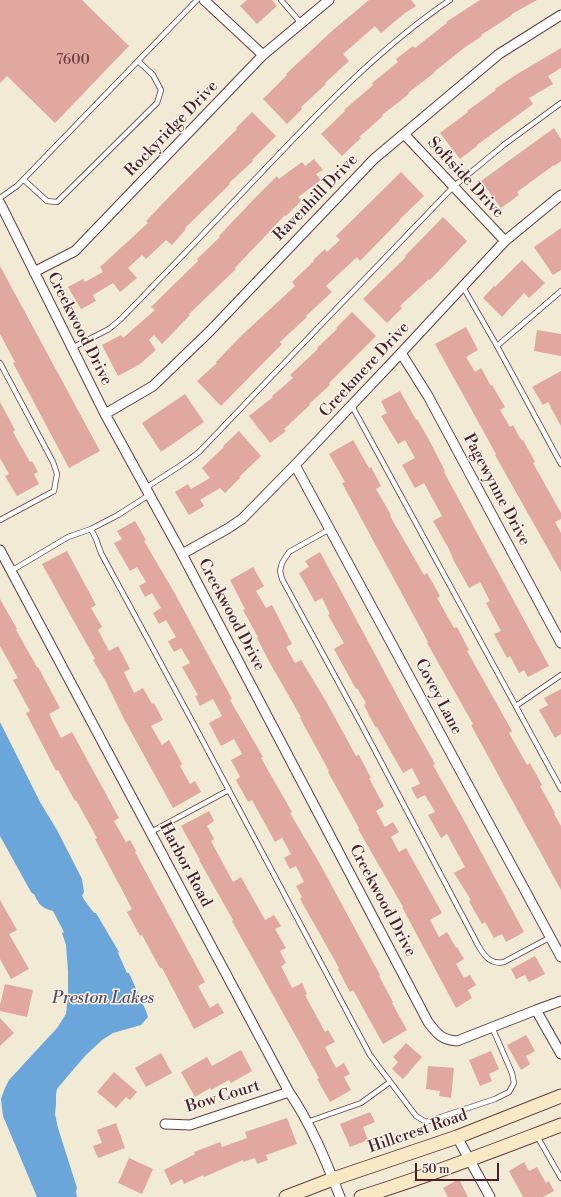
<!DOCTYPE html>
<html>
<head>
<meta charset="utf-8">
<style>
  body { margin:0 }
  #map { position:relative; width:561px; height:1197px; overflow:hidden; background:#f1ead5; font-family:"Libre Bodoni",serif }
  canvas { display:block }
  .scale { position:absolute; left:415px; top:1163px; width:84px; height:18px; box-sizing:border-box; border:2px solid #4a1f2b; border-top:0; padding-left:5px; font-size:12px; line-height:14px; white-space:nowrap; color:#4a1f2b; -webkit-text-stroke:3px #f7f3e8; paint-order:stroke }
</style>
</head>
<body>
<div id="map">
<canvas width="561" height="1197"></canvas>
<div class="scale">50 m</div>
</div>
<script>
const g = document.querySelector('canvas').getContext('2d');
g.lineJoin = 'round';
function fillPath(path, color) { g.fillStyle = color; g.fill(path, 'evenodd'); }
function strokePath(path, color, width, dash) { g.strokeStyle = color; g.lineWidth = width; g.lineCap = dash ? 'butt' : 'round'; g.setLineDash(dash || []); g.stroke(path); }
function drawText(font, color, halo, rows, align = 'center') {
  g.font = font + ' "Libre Bodoni",serif'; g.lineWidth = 3; g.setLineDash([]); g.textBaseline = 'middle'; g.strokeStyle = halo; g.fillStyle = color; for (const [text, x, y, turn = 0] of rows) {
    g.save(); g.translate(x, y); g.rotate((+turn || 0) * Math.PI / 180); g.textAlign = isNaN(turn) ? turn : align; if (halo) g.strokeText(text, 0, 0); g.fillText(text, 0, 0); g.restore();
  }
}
fillPath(new Path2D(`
  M0 722 40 802 57 830 82 879 84 892 82 896C85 902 90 907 94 913H96L119 952 118 953 127 973H129L146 1011 148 1017 141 1025 113 1033 102 1040 85 1056 67 1077 57 1089 56 1095V1104L55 1114 58 1128 77 1188 76 1191 77 1197H37L3 1116 1 1099 5 1088 9 1080 57 1028 66 1014 68 997V971L66 945 62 933 64 932 53 911C41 908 39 904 34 894H33L31 892 0 836Z`), '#6ba6db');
fillPath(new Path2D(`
  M0 0H82L129 46 55 123 7 76 0 83Z
  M247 0H272L277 6 257 24 240 6Z
  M369 0H411L416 6 405 13 381 33 375 26 343 54 349 61 325 83 326 84 301 107 302 109 287 124 263 99 287 75 286 74 333 30Z
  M480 0H537L512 14V15L481 35 482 36 464 48 434 72V73L408 93 409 94 382 115 383 116 359 137 361 138 342 156 321 134 345 111 344 110 373 85 372 83 398 62 396 59 413 46 415 48 447 23 446 22Z
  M561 48V68L548 76 553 84 529 98 533 104 477 145V146L460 159 440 133 468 112 467 111 496 90 495 89 514 76Z
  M252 112 276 136 252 160 253 161 229 183 230 184 185 228 186 229 172 245 166 240 146 259 142 255 128 268 137 278 120 292 113 283 93 295 96 301 81 309 68 287 83 279 85 282 103 272 100 267 148 223 146 221 169 197 237 129 236 128Z
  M554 128 561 139V161L554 166V165L517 192 519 195 501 208 481 181Z
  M314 159 323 170 316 174 321 180 298 197 302 200 286 216 285 215 235 268 236 269 189 314 190 315 162 344 154 335 149 340 156 350 140 364 118 376 102 345 121 335 123 338 155 310 151 307 198 261 197 259 220 237 219 236 253 200 277 176 279 179 302 162 305 166Z
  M401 172 424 196 400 219V220L360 261 357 257 326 286 332 292 306 316 307 317 280 342 282 344 221 406 197 381 217 363 216 362 240 337 295 286 292 282 314 261 313 260 325 249 327 252 340 240 336 236Z
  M443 217 467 241 430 280 429 279 400 306 402 308 387 323 363 299 406 257 405 256Z
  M561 228V270L553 275 534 247Z
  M522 260 545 283 529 298 524 293 502 317 483 298 494 286 495 287Z
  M0 266 100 451 69 468 13 363 15 362 0 334Z
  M352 312 376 336 329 383 330 385 309 404 310 405 284 429 286 431 270 443 249 416 273 397 272 396 293 378 290 375 318 349 317 348 337 329 336 328Z
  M466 327 478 350 466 357 475 372 481 368 491 386 492 385 505 407 500 410 510 427 513 425 521 440H523L535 462 533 463 561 513V519L555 522 561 533V572L495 455 496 454 435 344Z
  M537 330 561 334V356L534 351Z
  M561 371V426L548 402 543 405 532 387Z
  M400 391 416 420 417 419 428 438 445 471 444 472 549 666 528 677 524 670 519 673 510 656 507 658 494 634 501 631 486 603 490 601 480 582 469 588 454 561 449 549 433 521 442 516 424 483 415 488 402 465 415 458 405 440 398 444 387 426 381 416 387 413 381 401Z
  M185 394 204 422 161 452 142 423Z
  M0 402 15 430 13 432 30 462 32 461 38 472 34 474 39 484 17 496 5 476 9 474 0 458Z
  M239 431 261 456 239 477 240 478 225 493 220 488 200 500 204 506 189 515 175 492 188 484 191 489 210 478 202 468 224 447 223 446Z
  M353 440 369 468 371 467 381 486 376 489 391 515 390 516 424 575 427 573 440 596 437 598 454 628 457 627 469 650 467 651 512 731 509 733 527 765 530 763 542 785 540 786 555 813 554 814 561 826V890L471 725 473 724 427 643 428 642 342 483 345 482 329 454Z
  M135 521 146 540 144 541 174 592 232 699 230 700 263 757 261 758 292 812 290 813 320 864 380 975 379 976 393 1002 392 1003 407 1030 383 1044 353 990 350 992 338 969 339 968 300 899 302 897 296 886 304 882 296 866 290 869 284 858 291 854 282 838 275 842 252 800 248 802 236 780 240 777 231 760 242 754 234 739 221 746 209 723 222 716 213 699 200 706 195 696 198 695 182 667 190 663 181 648 174 652 168 641 176 637 166 620 159 624 153 613 161 608 152 593 145 597 139 586 146 582 137 567 130 571 114 543 122 539 117 531Z
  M67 551 96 605 91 608 102 627 98 630 109 651 118 646 130 669 124 672 134 693 143 688 152 704 154 703 163 720 151 726 162 745 169 740 182 764 180 766 190 784 195 781 201 792 173 808 124 719 106 682 93 660 95 659 42 564Z
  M320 552 406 712 435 764 433 765 466 824 524 932 506 942 502 934 494 938 485 922 482 924 475 912 469 901 471 900 454 873 465 867 447 834 441 838 428 815 435 812 425 795 417 799 411 788 420 784 412 768 403 773 377 727 376 728 370 717 364 705 366 703 357 688 356 689 334 649 344 643 328 615 330 614 322 598 315 602 299 573 309 567 305 561Z
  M253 567 264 586 256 591 266 608 272 605 292 644 286 647 295 663 301 660 327 703 356 756 359 755 371 778H369L384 806 376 811 385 827 393 822 399 832 391 837 399 852 406 848 442 913 430 920 439 937 447 932 456 948 457 947 464 959 456 964 464 978 470 975 476 985 468 990 472 998 456 1008 402 907H403L358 829 359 828 328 772 329 771 300 718 301 717 271 665 257 638 258 637 243 610 245 609 230 580Z
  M0 599 17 629 16 630 37 667H38L60 708 49 714 61 738 72 732 119 818 114 821 126 842 130 840 136 851 135 852 205 982 198 986 210 1008 218 1003 224 1013 194 1029 162 968H160L142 935 140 936 127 912 132 909 95 839 97 838 76 800 75 801 58 770 56 771 26 713 30 711 13 680 18 678 0 646Z
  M561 689V734L555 738 539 710 548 705 544 698Z
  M209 811 214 821 207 826 214 839 211 841 233 882 241 877 265 920 274 915 281 926 275 929 286 948 280 951 286 963 281 966 292 988 302 983 307 994 305 995 325 1032 328 1030 335 1042 325 1047 336 1068 344 1063 350 1074 344 1077 351 1090 330 1102 317 1079 319 1078 232 921 233 920 199 860H200L181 826Z
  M0 900 17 930 9 934 29 969 11 979 0 959Z
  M535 956 545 974 529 982 525 975 516 979 511 969Z
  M5 984 33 990 27 1017 0 1011V1005Z
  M0 1018 14 1033 0 1046Z
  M526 1035 535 1051 526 1056 530 1064 521 1070 507 1045Z
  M406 1043 422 1057 403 1079 392 1069 398 1062 393 1057Z
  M241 1050 252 1071 231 1083 229 1080 211 1090 210 1088 195 1097 181 1072 207 1057 212 1066Z
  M491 1051 499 1069 489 1074 492 1081 480 1086 469 1060Z
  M161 1053 172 1073 146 1087 135 1068Z
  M428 1066 454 1068 451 1098 439 1096 440 1091 426 1089Z
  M114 1072 137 1092 130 1100 126 1097 116 1108 97 1092Z
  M370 1112 375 1122 363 1127 368 1140 350 1147 340 1124Z
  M287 1118 297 1144 266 1155 268 1160 257 1164 255 1158 243 1162V1160L204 1177 203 1175 184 1184 182 1179 171 1185 164 1170 195 1154 194 1152 220 1142 222 1147 247 1138 245 1132Z
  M116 1123 125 1148 98 1158 93 1146 102 1143 97 1130Z
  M129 1158 153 1169 142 1194 118 1183Z
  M524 1162 529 1171 537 1167 546 1183 549 1181 554 1191 543 1197H523L509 1171Z
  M459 1179 468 1197H448L443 1188Z`), '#e0a89e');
const service = new Path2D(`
  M281 0 301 23
  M24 180 47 201 57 202 157 103 161 90 153 75 138 61
  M0 198 17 186 197 0
  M463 287 497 346 561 464
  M497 346 561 291
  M72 348 109 329 121 319C168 271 215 222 261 173 320 111 379 48 450 0
  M0 363 53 462 57 474 54 491 0 520
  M352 406 561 789
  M146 488C163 476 182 466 199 452L453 187 505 144 561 103
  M149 495 118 515 91 529 96 539 101 553 191 719 370 1055 416 1116 426 1122 495 1099 509 1092 514 1083 512 1073 492 1027
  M330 529 289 552 282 563 280 571 282 579 361 724 479 947C485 957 492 965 504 962L551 937
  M11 571 68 537 91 529
  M516 706 561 675
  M151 832 229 790
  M307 1122 361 1103 390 1082
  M537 1136 561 1178`);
const minor = new Path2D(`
  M204 0 263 55
  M404 134 505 241
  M0 203 105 414 182 554 428 1022C437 1034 442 1040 457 1041L536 1010 561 1001
  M34 272 75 251 263 55 329 0
  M401 353 428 396 561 643
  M105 414 153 386 210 331 374 159 499 54 561 15
  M295 465 561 957
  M0 550 289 1092C311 1124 326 1161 340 1197
  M182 554 227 529 242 519 295 465 401 353 505 241 561 195
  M536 1010 561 1054
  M165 1124 190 1125 289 1092
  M457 1137 490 1197`);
const secondary = new Path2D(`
  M286 1197 333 1179 457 1137 561 1096
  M361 1197C429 1176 495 1150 561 1125`);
strokePath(service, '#633d44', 6);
strokePath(minor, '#633d44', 11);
strokePath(secondary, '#633d44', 15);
strokePath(service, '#fff', 4.5);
strokePath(minor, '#fff', 9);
strokePath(secondary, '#f7e9c3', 13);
drawText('14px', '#704148', null, [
  ["7600",73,61]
]);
drawText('16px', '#4a1f2b', '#f7f3e8', [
  ["Rockyridge Drive",172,129,-46],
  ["Softside Drive",465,178,47],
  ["Ravenhill Drive",316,198,-46],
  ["Creekwood Drive",79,329,63],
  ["Creekmere Drive",365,370,-47],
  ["Pagewynne Drive",496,490,62],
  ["Creekwood Drive",231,615,62],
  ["Covey Lane",438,697,62],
  ["Harbor Road",185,865,62],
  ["Creekwood Drive",382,901,62],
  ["Bow Court",223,1097,-17],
  ["Hillcrest Road",418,1132,-19]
]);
drawText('italic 17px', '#564e69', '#f7f3e8', [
  ["Preston Lakes",103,999]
]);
</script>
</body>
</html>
